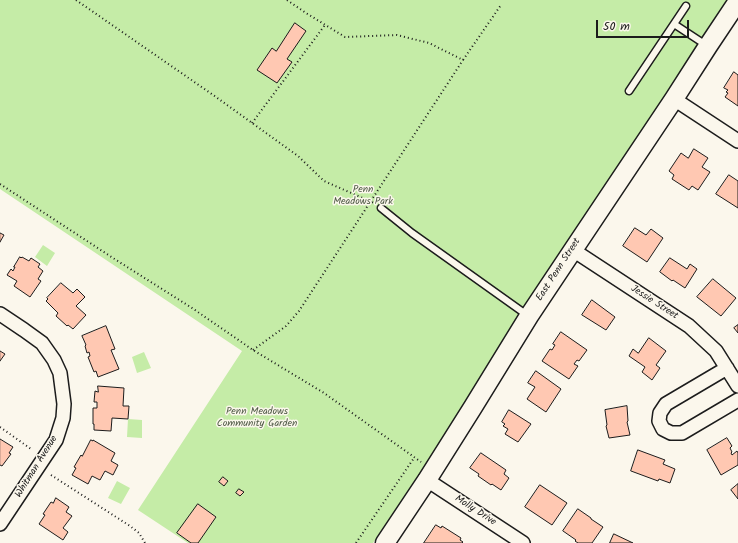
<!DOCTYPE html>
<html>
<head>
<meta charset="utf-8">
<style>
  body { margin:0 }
  #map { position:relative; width:738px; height:543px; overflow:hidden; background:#fbf7ec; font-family:Kalam,sans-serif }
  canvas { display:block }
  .scale { position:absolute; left:596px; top:20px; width:93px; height:18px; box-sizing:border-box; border:2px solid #1c1c1c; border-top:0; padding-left:5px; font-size:12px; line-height:14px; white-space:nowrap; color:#1c1c1c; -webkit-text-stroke:3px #fbf7ec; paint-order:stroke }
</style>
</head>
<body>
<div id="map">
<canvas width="738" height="543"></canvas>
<div class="scale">50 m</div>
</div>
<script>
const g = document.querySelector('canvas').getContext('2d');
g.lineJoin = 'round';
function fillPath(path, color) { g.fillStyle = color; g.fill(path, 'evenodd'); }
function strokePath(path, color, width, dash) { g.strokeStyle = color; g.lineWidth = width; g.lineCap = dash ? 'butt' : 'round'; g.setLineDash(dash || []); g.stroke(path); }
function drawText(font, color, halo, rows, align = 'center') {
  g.font = font + ' Kalam,sans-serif'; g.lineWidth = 3; g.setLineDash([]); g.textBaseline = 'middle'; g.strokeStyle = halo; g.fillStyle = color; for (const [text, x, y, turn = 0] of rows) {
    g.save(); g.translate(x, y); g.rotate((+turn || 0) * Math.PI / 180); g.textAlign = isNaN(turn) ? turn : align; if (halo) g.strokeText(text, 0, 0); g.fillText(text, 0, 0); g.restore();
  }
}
fillPath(new Path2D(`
  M0 0H728L525 306 459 415 373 543H188L138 510 242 351 0 189Z
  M43 245 55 253 47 266 35 257Z
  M144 352 151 368 137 373 132 357Z
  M128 419 142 420V438L127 437Z
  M117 481 130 488 121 504 108 498Z`), '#c5eca7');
const building = new Path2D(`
  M295 23 306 31 287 59 292 62 277 83 257 70 272 48 276 51Z
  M734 72 738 75V106L725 97 728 93 726 92 728 90 724 88Z
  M694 149 708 158 702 167 710 172 698 190 692 186 689 190 672 179 674 175 669 171 681 153 688 158Z
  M729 175 738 181V208L716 194Z
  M635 228 646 235 651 229 663 238 647 262 623 246Z
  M0 233 4 235 0 242Z
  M20 257 21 258 22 257 29 261 31 258 40 264 38 267 43 271 38 279 41 281 30 297 14 286 17 281 7 275 11 269 13 271 15 267H14Z
  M670 258 687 269 690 264 697 269 685 288 673 280 672 281 660 272Z
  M713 279 736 298 721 316 697 297Z
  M61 283 73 293 77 289 85 297 76 306 86 315 73 329 68 325 67 326 56 316 58 313 46 301 48 299 47 298Z
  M592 300 615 317 606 330 582 315Z
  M738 325V333L734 328Z
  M106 326 115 349 111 350 119 369 98 377 96 371 94 372 88 357 90 356 89 352 87 353 85 346 86 345 82 336Z
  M561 332 587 350 579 361 577 360 574 364 578 366 569 379 542 361 550 349 552 350 555 345 553 344Z
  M649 338 666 351 656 365 660 368 652 380 642 372 645 367 629 356 633 349 638 353Z
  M0 351 5 354 0 361Z
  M536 371 561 389 546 412 527 399 535 387 528 383Z
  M98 386 124 388 123 406H129L128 419 112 418 111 431 94 430V424H93V408H97V402H94L95 391 98 392Z
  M627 406 628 421 627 422 630 435 609 438 606 426 607 425 605 410Z
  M509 410 531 424 518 442 505 434 508 429 503 426 505 424 502 422Z
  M727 438 732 446 730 448 732 452 731 453 732 455 737 451 738 453V465L721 475 707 450Z
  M0 439 13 447 9 453 11 454 2 466 0 465Z
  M91 440 93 441V440L115 453 111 461 118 465 113 475 105 471 100 480 92 476 88 484 72 475 76 468 74 467 81 455 82 456Z
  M638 450 665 460 663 464 675 469 670 483 659 479 658 481 631 471Z
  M481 453 506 470 504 474 509 478 501 490 492 484 491 485 478 476 479 474 470 468Z
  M223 477 228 481 224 486 219 482Z
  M738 484V499L731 490Z
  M540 485 567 503 552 525 525 507Z
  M239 489 244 492 240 496 236 493Z
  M56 498 69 507 66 512 72 516 63 528 68 532 63 540 39 524 45 515 43 514 51 502 53 503Z
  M198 504 216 517 198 543H191L177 533Z
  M578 509 591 518V519L603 527 592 543H578L575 541 576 540 563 531Z
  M436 525 441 528 442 526 461 538 460 540 463 542 462 543H424Z
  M614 534 633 543H610Z`);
fillPath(building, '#ffc8b2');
strokePath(building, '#1c1c1c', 1);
const lane = new Path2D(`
  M674 24 706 45
  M629 91 686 6
  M381 208 412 233 527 315`);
const street = new Path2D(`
  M674 99 738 141
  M573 250 689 326 716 351 738 386
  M0 314 24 330 42 343 54 360 60 373 64 404 63 418 56 440 0 524
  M727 368 666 404 660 413 659 421 663 429 671 433H682L738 400
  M427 480 523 543`);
const secondary = new Path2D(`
  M385 543 427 480 473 407 529 316 573 250 674 99 708 46 738 1`);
strokePath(lane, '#1c1c1c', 9);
strokePath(street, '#1c1c1c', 16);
strokePath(secondary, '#1c1c1c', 21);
strokePath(new Path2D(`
  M76 0 216 97 298 156 324 181 374 203
  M287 0 306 13 345 37 397 35 429 43 463 60 501 5
  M252 123 325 25
  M0 184 113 258 192 308 253 350 324 393 421 462
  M253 350 286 326 299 311 463 60
  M0 427 31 449
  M51 475 130 526 139 533 145 543
  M356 543 414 458`), '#1c1c1c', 2, [1, 3]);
strokePath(lane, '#fbf7ec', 6);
strokePath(street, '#fbf7ec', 13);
strokePath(secondary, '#fbf7ec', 18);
drawText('10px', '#4f5a46', '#fbf7ec', [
  ["Penn",363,190],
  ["Meadows Park",363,202],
  ["Penn Meadows",257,412],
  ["Community Garden",257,424]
]);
drawText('10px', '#1c1c1c', '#fbf7ec', [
  ["East Penn Street",559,270,-57],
  ["Jessie Street",654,303,33],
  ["Whitman Avenue",37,467,-58],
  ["Molly Drive",475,511,33]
]);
</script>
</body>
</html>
